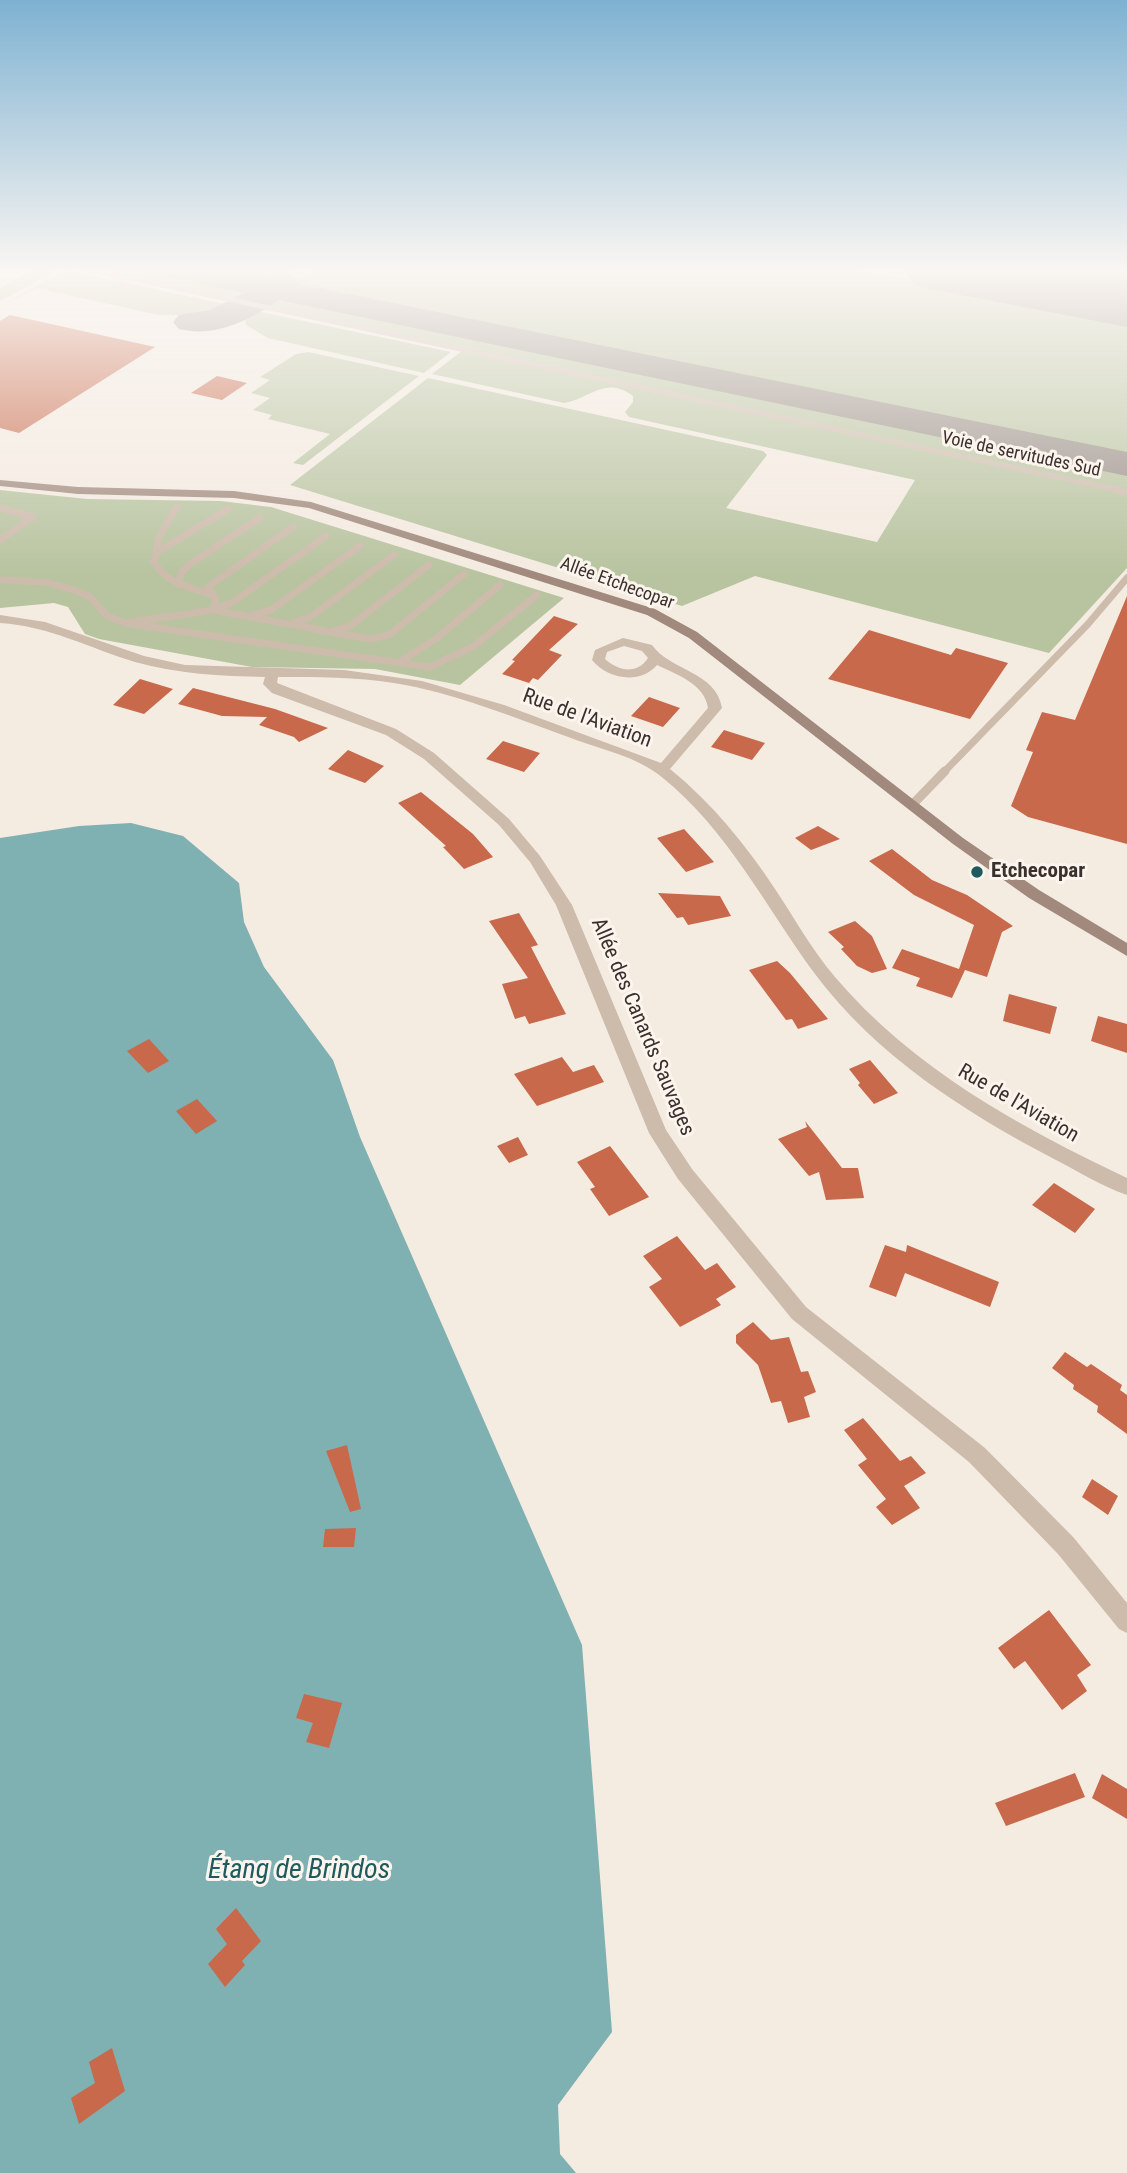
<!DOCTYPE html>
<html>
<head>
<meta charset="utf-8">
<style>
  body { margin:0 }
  canvas { display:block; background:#f4ebe1 }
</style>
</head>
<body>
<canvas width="1127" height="2173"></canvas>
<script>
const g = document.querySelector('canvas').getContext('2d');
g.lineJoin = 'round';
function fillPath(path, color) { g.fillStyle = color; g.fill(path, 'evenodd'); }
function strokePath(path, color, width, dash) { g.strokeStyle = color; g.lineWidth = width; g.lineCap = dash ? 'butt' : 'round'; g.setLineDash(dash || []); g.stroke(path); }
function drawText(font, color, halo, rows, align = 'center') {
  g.font = font + ' "Roboto Condensed",sans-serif'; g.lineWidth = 6; g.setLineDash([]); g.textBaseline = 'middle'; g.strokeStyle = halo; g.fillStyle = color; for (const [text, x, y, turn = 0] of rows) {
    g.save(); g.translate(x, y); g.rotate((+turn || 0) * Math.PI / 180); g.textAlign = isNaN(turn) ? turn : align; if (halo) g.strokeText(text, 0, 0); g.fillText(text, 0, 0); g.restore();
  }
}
fillPath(new Path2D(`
  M35 269H60L0 301V288Z
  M95 269H161L260 290 243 300Z
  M189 269H294C261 290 224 277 189 269Z
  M316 269H851L1127 318V461L292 289 294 283Z
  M1041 269H1127V284Z
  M65 270 233 306 201 315H159L36 288 0 307Z
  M278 293 1127 468V490L261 304Z
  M252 310 451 352 424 373 268 338 246 325 245 319Z
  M463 350 1127 494V568L1049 653 755 576 682 606 290 485 428 378 763 451 767 455 726 508 877 542 915 480 629 417 625 412 633 402V396C605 375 590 399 564 403L432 374Z
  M308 352 419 376 303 465 293 463 330 434 268 419 272 415 253 410 270 398 251 393 270 380 260 377 296 354Z
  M0 490 87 499 221 501 271 507 564 598 460 685 375 669 252 667 99 639 85 634 68 607 54 603 0 608Z`), '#b8c4a0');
fillPath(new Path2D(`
  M131 823 183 836 239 883 244 922 264 967 333 1060 360 1137 582 1645 612 2032 558 2105 560 2154 576 2173H0V838L79 826Z`), '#7fb0b2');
fillPath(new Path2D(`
  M159 269H226L268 278 283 273 295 276 299 284 1127 452V476L279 300C250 320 215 338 179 329L173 322 179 315 210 310 244 293 163 276Z`), '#988e86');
fillPath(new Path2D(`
  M903 269H1092L1127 275V327L915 286Z`), '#988e86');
fillPath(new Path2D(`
  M10 315 155 347 19 433 0 428V321Z
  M217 376 247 383 222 400 191 393Z
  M1127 596V844L1028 817 1011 806 1033 752 1026 750 1042 712 1075 720Z
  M554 616 578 624 549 650 562 655 538 680 533 678 529 683 502 674 515 661 512 660Z
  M869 630 951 655 956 648 1008 663 970 719 828 679Z
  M140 679 173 689 144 714 113 705Z
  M193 688 275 709 328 728 299 742 294 737 259 725 267 717 222 716 178 704Z
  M649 697 680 708 663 727 631 716Z
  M724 730 765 743 752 760 711 747Z
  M503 741 540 753 524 772 486 759Z
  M348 750 384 766 365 783 328 769Z
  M421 792 473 834 493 857 464 869 443 847 446 846 398 803Z
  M818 826 840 839 811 850 795 838Z
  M684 829 714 862 686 872 657 838Z
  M892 849 932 880 967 895 1013 926 1002 932 987 977 965 970 952 998 916 986 920 978 892 968 902 949 959 969 974 925 914 895 869 861Z
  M658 893 720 896 731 916 688 925 683 917 677 918Z
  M519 913 538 945 531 947 566 1014 529 1024 525 1016 515 1019 502 984 528 978 489 921Z
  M855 921 872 936 887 969 872 973 857 966 841 949 844 947 828 932Z
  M777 961 790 973 828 1019 798 1029 792 1019 786 1020 749 970Z
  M1009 994 1057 1007 1050 1034 1003 1021Z
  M1098 1016 1127 1024V1053L1091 1041Z
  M149 1039 169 1061 148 1073 127 1051Z
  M562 1057 573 1072 594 1065 604 1082 537 1106 514 1074Z
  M870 1060 898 1093 874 1104 858 1085 860 1083 849 1069Z
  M197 1099 217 1121 196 1134 176 1111Z
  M805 1121 842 1168H858L864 1198 826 1200 819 1172 809 1176 778 1139 807 1127Z
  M518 1137 528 1155 509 1163 497 1146Z
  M610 1146 649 1197 609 1216 590 1189 595 1187 577 1162Z
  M1054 1183 1095 1209 1075 1233 1032 1205Z
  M677 1236 705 1270 717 1263 736 1287 716 1299 721 1305 680 1327 649 1287 662 1279 643 1256Z
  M885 1245 906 1252 907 1245 999 1282 990 1307 905 1273 896 1297 869 1287Z
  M753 1322 771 1340 789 1337 801 1372 808 1371 816 1392 804 1397 810 1417 788 1423 781 1401 771 1403 758 1365 736 1343V1335Z
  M1065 1352 1087 1367 1091 1364 1122 1385 1120 1390 1127 1395V1434L1097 1412 1098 1406 1073 1389 1074 1385 1052 1368Z
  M863 1418 900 1461 911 1456 926 1473 904 1486 920 1508 892 1525 876 1507 886 1499 858 1465 867 1459 844 1430Z
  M347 1445 361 1509 350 1512 326 1451Z
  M1092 1479 1118 1496 1108 1515 1082 1497Z
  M356 1528 354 1547H323L325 1529Z
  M1049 1610 1091 1665 1077 1675 1087 1691 1062 1710 1025 1661 1014 1669 998 1648Z
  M304 1694 342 1703 329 1748 306 1742 313 1723 296 1718Z
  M1075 1773 1085 1797 1006 1826 995 1803Z
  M1102 1774 1127 1789V1819L1092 1798Z
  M236 1908 261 1941 242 1961 245 1965 225 1987 208 1964 227 1944 216 1929Z
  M112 2048 125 2091 79 2124 71 2098 95 2083 89 2062Z`), '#c8694b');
strokePath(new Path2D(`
  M88 269 1122 491`), '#cdbbac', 5);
strokePath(new Path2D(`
  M1114 489 1127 492
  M177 507 159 537 156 553 228 509
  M0 508 33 517 0 540
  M156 553 154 562C166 583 189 588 211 594
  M0 580 45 582 77 591 90 597 107 616 125 623 213 610 369 639 389 635 464 574
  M179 585 181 573 190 564 260 518
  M213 610 233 602 326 536
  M213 610 216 599 208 587 293 527
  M252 615 271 610 360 546
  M294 622 309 618 394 555
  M130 624 430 667 474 646 537 595
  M332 631 350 626 429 565
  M401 661 437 638 500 585
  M944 772 1088 624 1127 578`), '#cdbbac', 7);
strokePath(new Path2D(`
  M912 805 945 771`), '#cdbbac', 9);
fillPath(new Path2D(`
  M0 615 45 622 144 656 185 665 344 670 422 681 504 705 661 763 708 708C705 684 676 674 657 665 640 685 607 679 592 660L595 650 623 638 652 645C670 671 716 671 722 708L670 769C712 803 746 845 775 889 795 919 812 950 835 977 913 1069 1020 1127 1127 1178V1195C1102 1186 1079 1172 1056 1160 966 1113 876 1056 815 974 765 906 729 832 663 778 637 756 602 750 571 738 513 717 455 693 394 683 356 677 317 677 278 677L277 683 396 729 434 753 509 819 540 856 572 905 666 1130 692 1169 806 1307 985 1448 1074 1538 1127 1603V1633L1119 1629 1058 1554 969 1462 792 1319 678 1179 649 1133 556 905 530 862 499 825 424 759 386 735 272 693 263 684 265 677C221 676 178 674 135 662 89 648 49 626 0 623ZM624 646 642 651 648 658C637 675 618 671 605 659L607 652Z`), '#cdbbac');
fillPath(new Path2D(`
  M0 480 78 487 234 491 311 502 655 609 697 632 963 838 1039 890 1127 943V956L1029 898 953 844 689 638 647 615 309 508 234 498 78 494 0 486Z`), '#a18a7d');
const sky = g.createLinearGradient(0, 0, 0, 574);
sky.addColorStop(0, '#7eb2d2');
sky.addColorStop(0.47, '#faf6f2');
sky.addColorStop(1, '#faf6f200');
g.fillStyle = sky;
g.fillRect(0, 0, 1127, 574);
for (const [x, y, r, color] of [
  [977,872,7,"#1f5a5e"]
]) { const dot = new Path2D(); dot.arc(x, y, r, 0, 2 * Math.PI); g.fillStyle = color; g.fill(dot); strokePath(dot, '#fbf5ee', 2.5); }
drawText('18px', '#3b302b', '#fbf5ee', [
  ["Voie de servitudes Sud",1021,455,12],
  ["Allée Etchecopar",617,584,20]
]);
drawText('21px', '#3b302b', '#fbf5ee', [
  ["Rue de l'Aviation",587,719,20],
  ["Allée des Canards Sauvages",642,1027,67],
  ["Rue de l'Aviation",1018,1104,30]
]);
drawText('bold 21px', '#3b302b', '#fbf5ee', [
  ["Etchecopar",991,872]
], 'left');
drawText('italic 28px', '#1f5a5e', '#fbf5ee', [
  ["Étang de Brindos",299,1871]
]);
</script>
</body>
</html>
